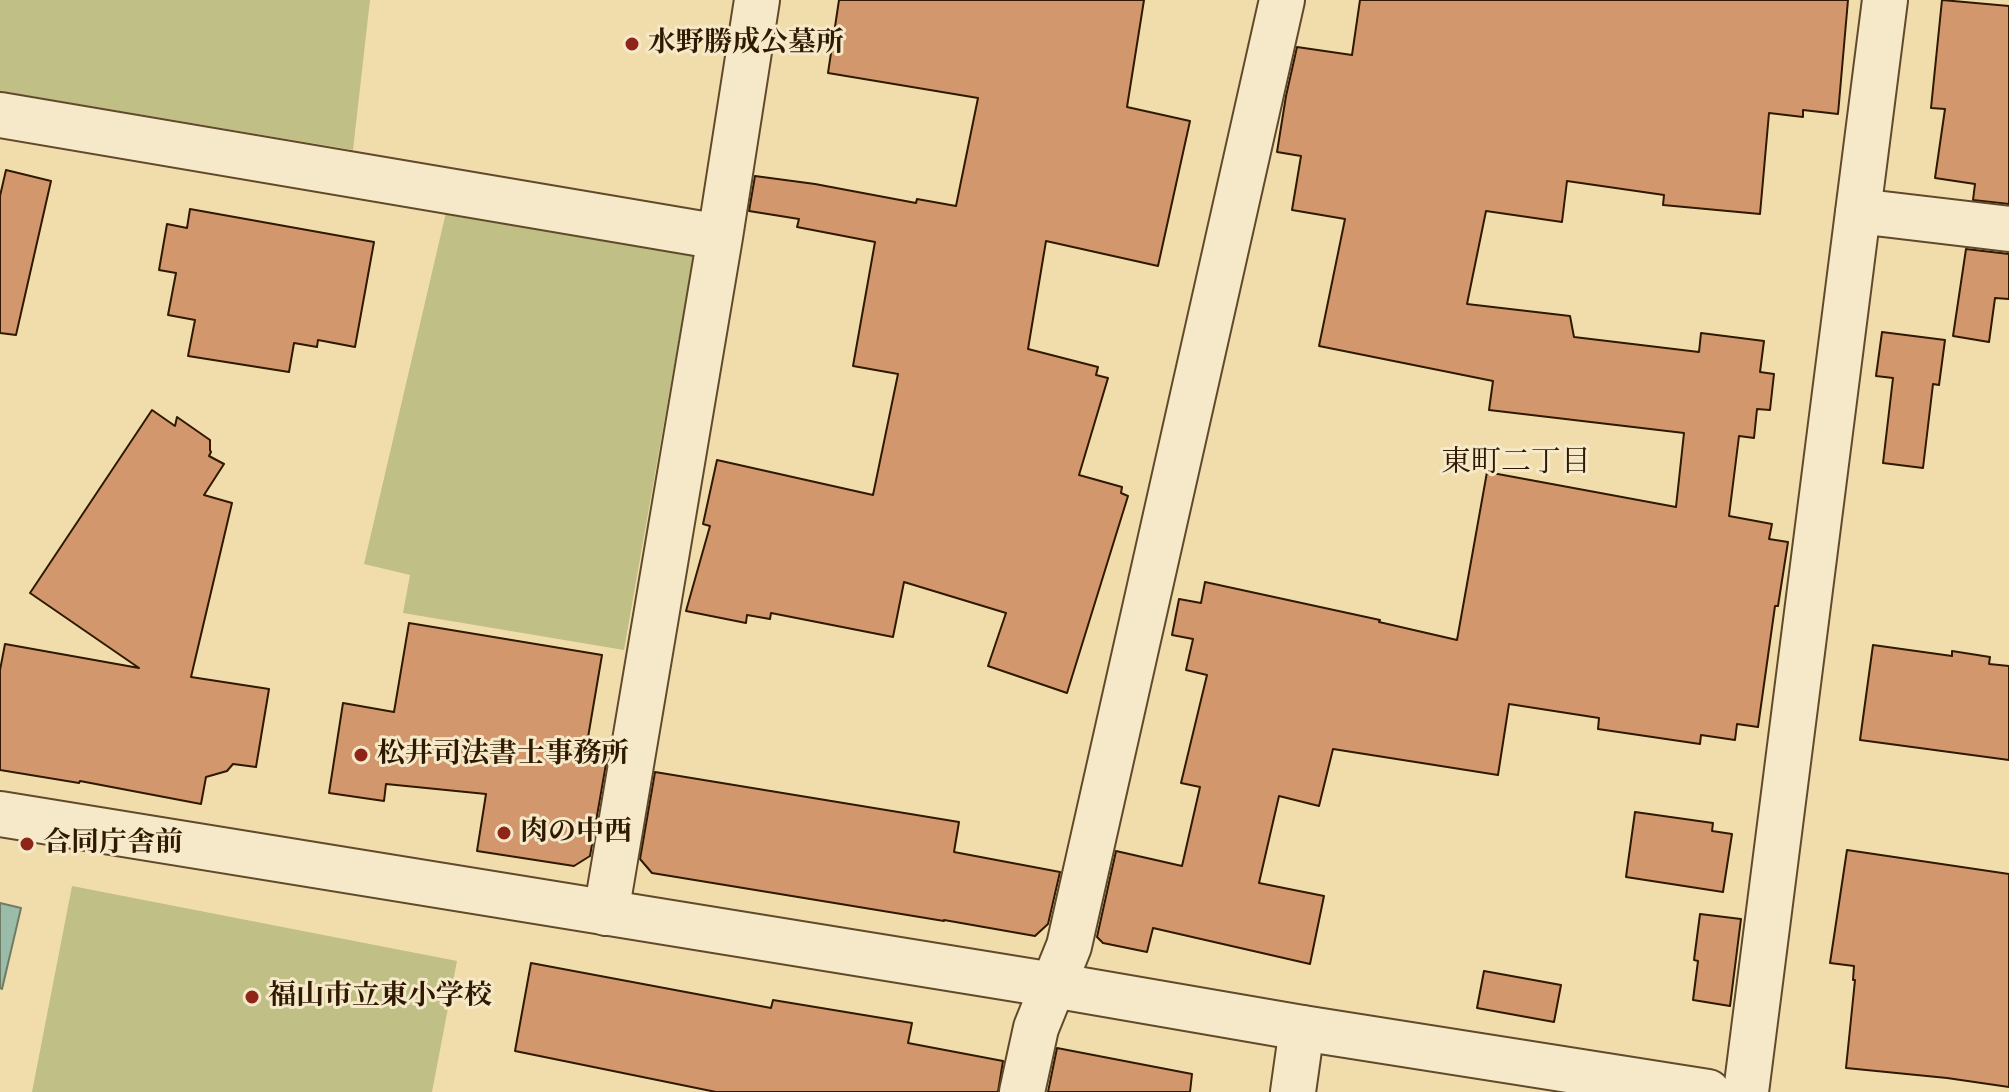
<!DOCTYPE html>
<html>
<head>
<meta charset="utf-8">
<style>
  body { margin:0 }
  canvas { display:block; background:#f1ddac }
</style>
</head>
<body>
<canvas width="2009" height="1092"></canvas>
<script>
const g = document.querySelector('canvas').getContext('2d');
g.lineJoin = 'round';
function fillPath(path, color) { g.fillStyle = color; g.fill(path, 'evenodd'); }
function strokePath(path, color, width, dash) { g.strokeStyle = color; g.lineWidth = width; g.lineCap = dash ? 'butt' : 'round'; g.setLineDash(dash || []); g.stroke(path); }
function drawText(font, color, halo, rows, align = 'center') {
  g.font = font + ' "Old Standard TT","Noto Serif JP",serif'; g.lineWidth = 6; g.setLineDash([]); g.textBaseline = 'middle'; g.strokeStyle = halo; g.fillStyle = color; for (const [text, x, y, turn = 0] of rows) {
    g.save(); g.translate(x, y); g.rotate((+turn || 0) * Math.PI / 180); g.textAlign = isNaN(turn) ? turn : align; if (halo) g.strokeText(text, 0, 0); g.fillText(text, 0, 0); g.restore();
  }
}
fillPath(new Path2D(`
  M0 0H370L353 150 0 91Z
  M447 208 686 247 693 258 624 650 403 613 410 575 364 564Z
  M72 886 457 961 432 1092H32Z`), '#c0bf85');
const water = new Path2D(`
  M0 903 21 908 2 989 0 988Z`);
fillPath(water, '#9bbca8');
strokePath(water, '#707b65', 2);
const building = new Path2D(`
  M839 0H1144L1127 107 1190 121 1158 266 1046 241 1028 349 1098 367 1096 375 1108 378 1079 475 1122 487 1121 493 1128 496 1067 693 988 666 1006 613 904 582 893 637 771 613 770 619 747 615 746 623 686 611 710 526 703 524 717 460 873 495 898 374 853 366 875 242 797 227 799 219 749 211 755 176 815 184 916 203 917 199 956 206 978 98 828 73Z
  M1360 0H1848L1838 114 1803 110V117L1769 113 1760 214 1663 205 1664 195 1567 181 1562 222 1486 211 1467 304 1570 316 1574 337 1699 352 1701 333 1764 341 1760 372 1774 374 1770 410 1757 409 1754 438 1739 436 1729 516 1772 524 1769 539 1788 542 1778 606H1775L1758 727 1737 724 1735 740 1701 735 1700 744 1598 729 1599 718 1509 704 1498 775 1333 749 1319 806 1279 796 1259 883 1324 896 1310 964 1153 928 1147 952 1103 943 1097 937 1116 851 1182 866 1200 787 1181 783 1207 675 1186 670 1193 639 1172 635 1179 599 1201 603 1205 582 1380 620 1379 622 1457 640 1487 472 1676 507 1684 433 1489 410 1493 381 1319 346 1345 219 1292 210 1301 156 1277 152 1286 96 1297 47 1352 55Z
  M1942 0 2009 6V204L1973 200 1975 184 1935 178 1945 109 1931 108Z
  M6 170 51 181 16 335 0 333V196Z
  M190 209 374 242 355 347 318 340 317 347 294 343 289 372 188 356 195 320 168 315 176 273 159 270 167 224 187 228Z
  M1966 249 2009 254V299L1995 298 1989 342 1953 336Z
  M1882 332 1945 340 1939 385 1933 384 1923 468 1883 463 1893 378 1876 376Z
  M152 410 175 426 177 417 210 440V450L211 452 209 456 224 464 204 495 232 503 191 677 269 689 256 767 233 764 227 771 206 777 201 804 80 781 79 783 0 770V670L5 644 139 668 30 593Z
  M409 623 602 655 584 761 606 764 590 856 574 866 477 851 486 794 386 784 384 801 329 793 343 703 394 712Z
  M1873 645 1952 656V651L1990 657 1989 664 2009 666V760L1860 740Z
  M655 772 959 822 954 852 1060 872 1048 924 1035 936 944 920V921L652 873 640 859Z
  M1635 812 1713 823 1712 831 1732 834 1723 892 1626 877Z
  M1847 850 2009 874V1087L1947 1078 1846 1068 1855 980H1853L1854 966 1830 963Z
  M1700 914 1741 919 1730 1006 1693 1000 1698 961 1694 960Z
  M531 963 771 1008 773 1000 912 1023 908 1043 1003 1061 998 1092H716L515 1051Z
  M1484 971 1561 985 1554 1022 1477 1008Z
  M1057 1048 1192 1074 1190 1092H1048Z`);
fillPath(building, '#d3976d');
strokePath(building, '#2f1900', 2);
const minor = new Path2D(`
  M0 115 720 237
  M1858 211 2009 229
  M606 913 720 237 757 0
  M1022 1092 1036 1028 1069 946 1282 0
  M1293 1092 1302 1028
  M1746 1092 1885 0`);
const tertiary = new Path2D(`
  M0 814 1053 985 1302 1028 1708 1092`);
strokePath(minor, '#604a2b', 48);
strokePath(tertiary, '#604a2b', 48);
strokePath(minor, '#f6e9c9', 44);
strokePath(tertiary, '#f6e9c9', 44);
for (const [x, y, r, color] of [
  [632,44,8,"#8f2418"],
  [361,755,8,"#8f2418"],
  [504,833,8,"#8f2418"],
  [27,844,8,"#8f2418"],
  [252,997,8,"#8f2418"]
]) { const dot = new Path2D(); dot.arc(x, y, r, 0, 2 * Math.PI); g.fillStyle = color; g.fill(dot); strokePath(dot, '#f6e9c9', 3); }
drawText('bold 28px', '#2f1900', '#f6e9c9', [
  ["水野勝成公墓所",648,44],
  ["松井司法書士事務所",377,755],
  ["肉の中西",520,833],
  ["合同庁舎前",43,844],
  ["福山市立東小学校",268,997]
], 'left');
drawText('30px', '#2f1900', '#f6e9c9', [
  ["東町二丁目",1516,463]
]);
</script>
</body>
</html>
